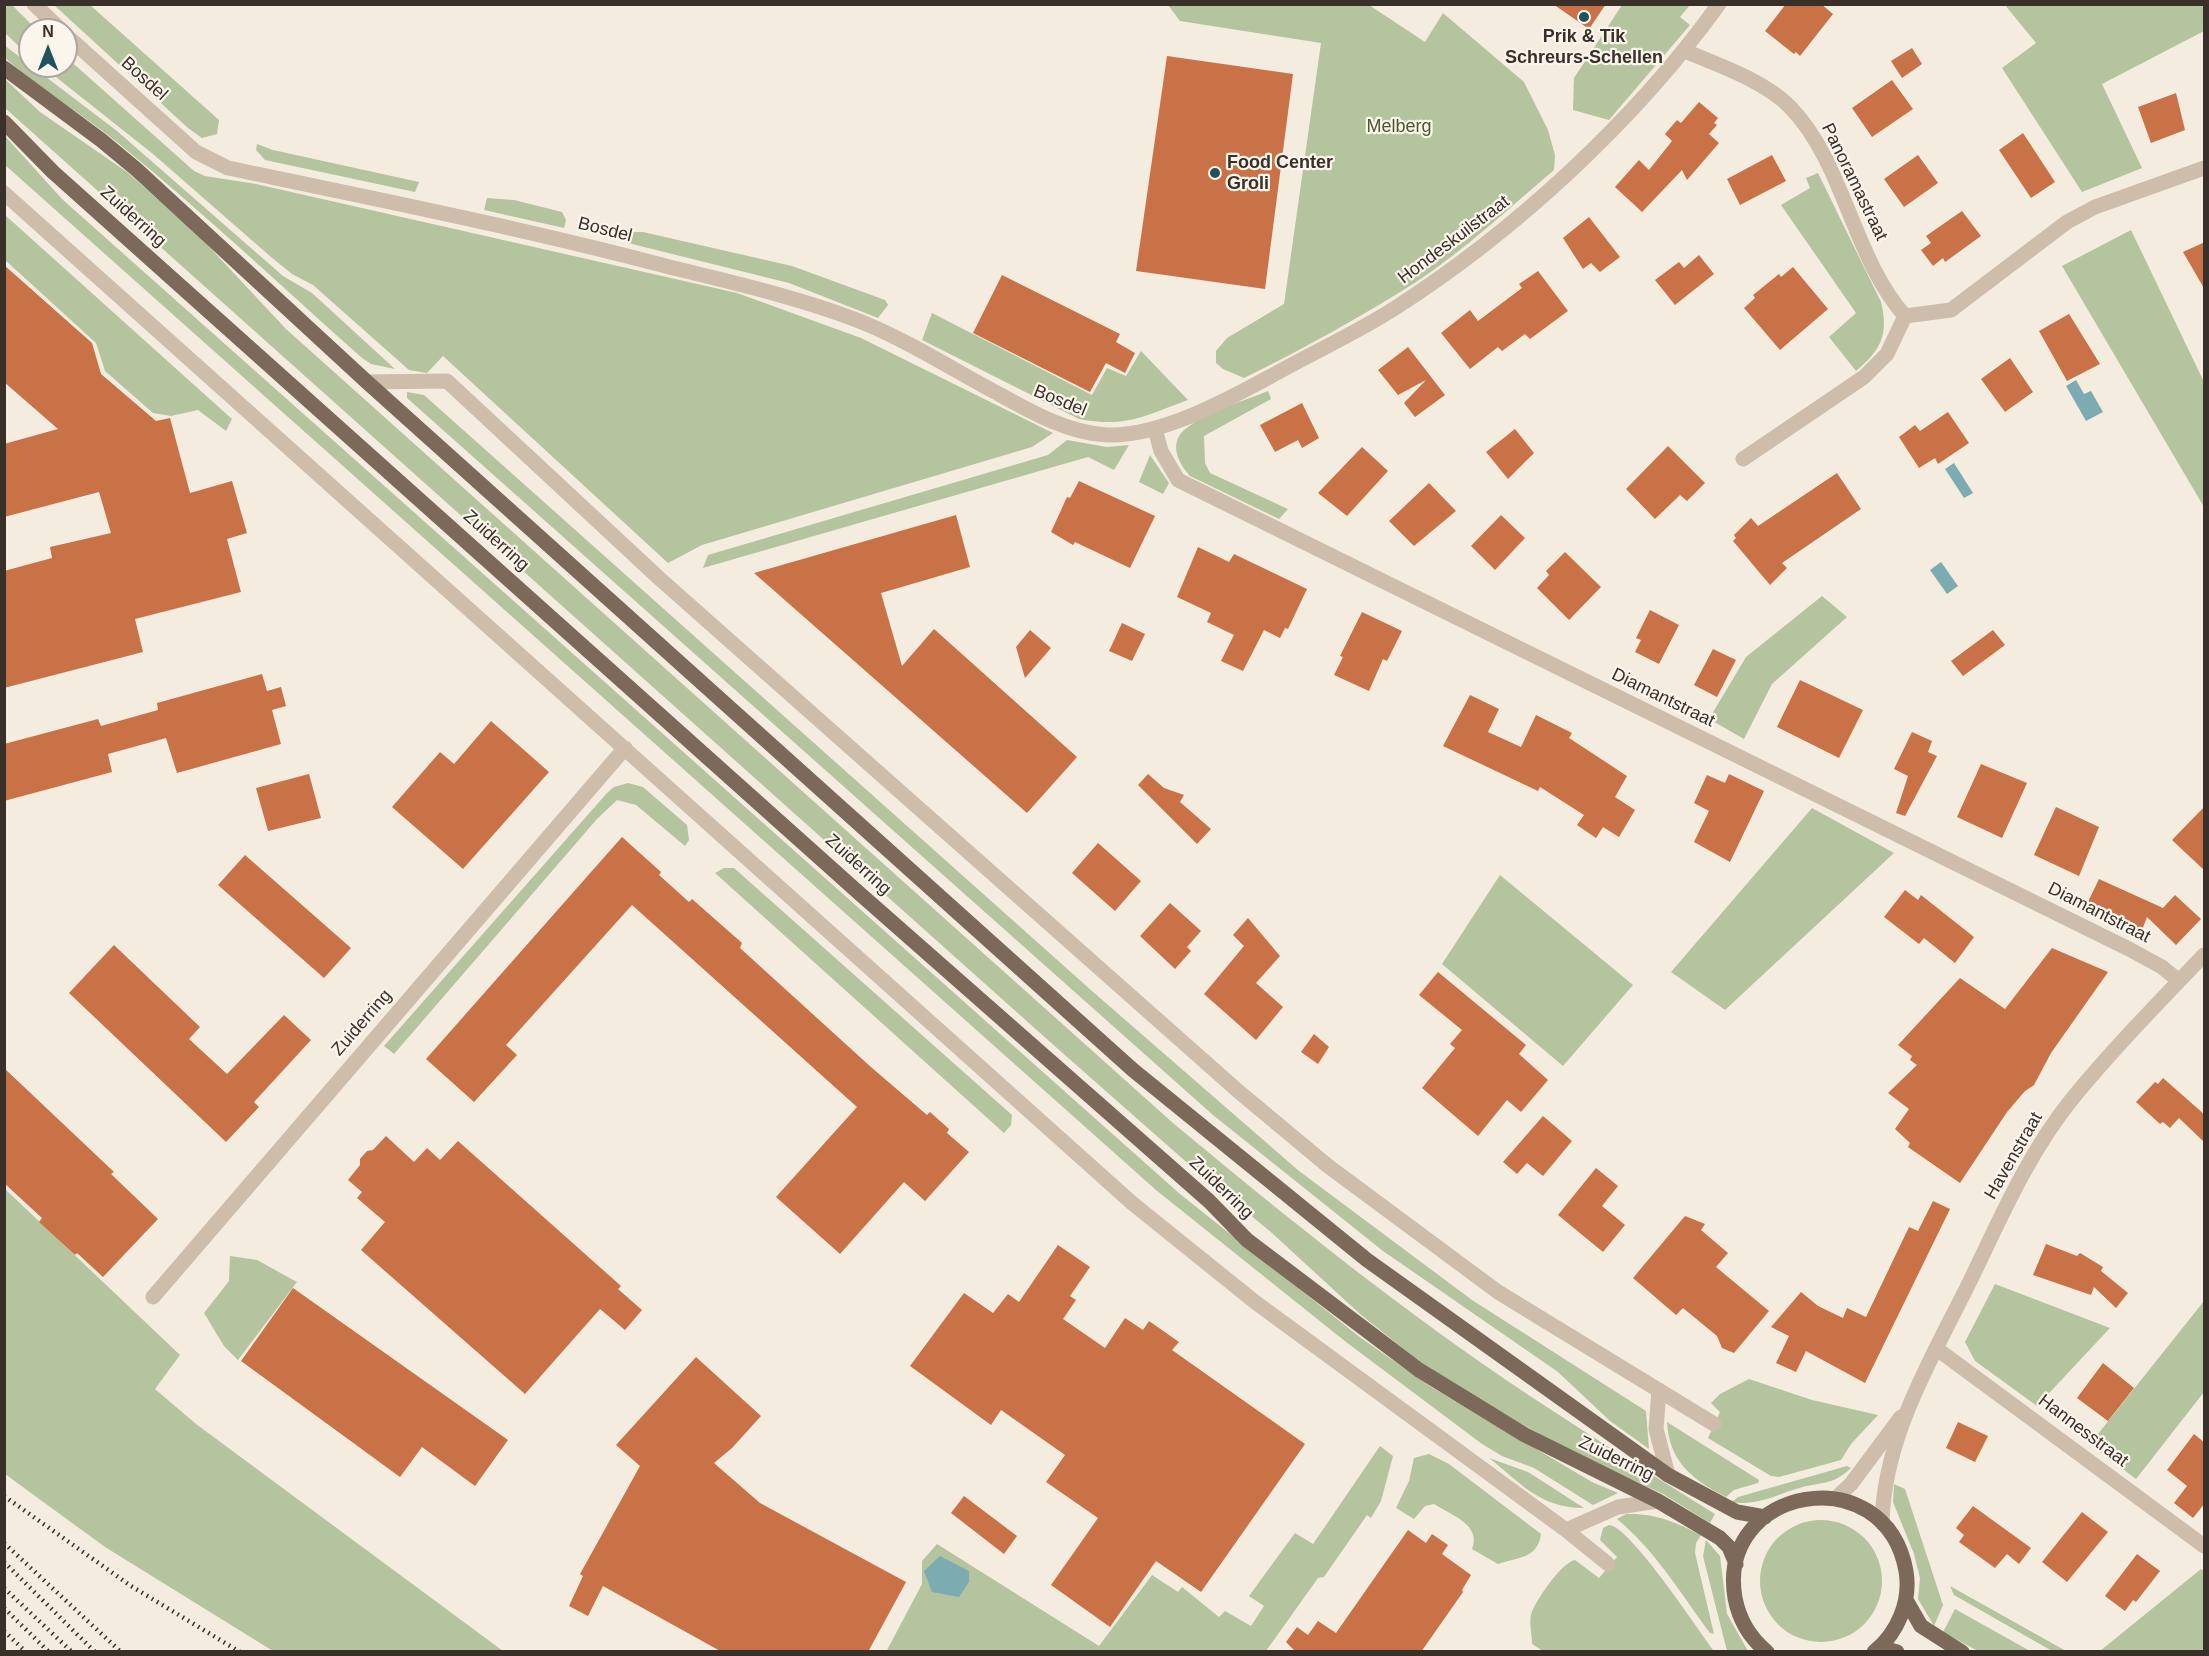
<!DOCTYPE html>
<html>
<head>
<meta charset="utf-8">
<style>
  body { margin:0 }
  #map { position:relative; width:2209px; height:1656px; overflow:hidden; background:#f4ecdf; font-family:Helvetica,sans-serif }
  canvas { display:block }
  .frame { position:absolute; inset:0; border:6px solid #3a302a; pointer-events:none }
  .north { position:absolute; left:18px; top:18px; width:60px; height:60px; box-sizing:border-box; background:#fbf5ec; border:2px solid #aea69e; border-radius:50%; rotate:0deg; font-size:16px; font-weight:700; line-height:24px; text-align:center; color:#3a302a }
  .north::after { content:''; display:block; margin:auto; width:21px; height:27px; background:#1d535d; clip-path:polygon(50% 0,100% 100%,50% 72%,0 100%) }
</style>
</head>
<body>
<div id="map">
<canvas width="2209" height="1656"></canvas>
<div class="frame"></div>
<div class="north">N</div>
</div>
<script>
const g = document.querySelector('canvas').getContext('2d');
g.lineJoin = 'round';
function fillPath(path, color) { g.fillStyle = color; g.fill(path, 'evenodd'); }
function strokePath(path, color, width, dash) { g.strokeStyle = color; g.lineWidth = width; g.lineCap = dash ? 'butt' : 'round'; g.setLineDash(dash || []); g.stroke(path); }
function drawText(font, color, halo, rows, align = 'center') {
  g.font = font + ' Helvetica,sans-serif'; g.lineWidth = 4.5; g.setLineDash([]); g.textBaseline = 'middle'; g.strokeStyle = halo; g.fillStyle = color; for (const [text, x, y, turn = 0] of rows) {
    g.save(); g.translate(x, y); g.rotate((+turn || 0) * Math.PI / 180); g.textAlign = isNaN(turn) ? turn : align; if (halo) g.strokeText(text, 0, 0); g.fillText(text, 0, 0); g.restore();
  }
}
fillPath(new Path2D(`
  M4 5H12L37 30H30V57L5 33Z
  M54 5H90L219 120 217 134 202 138 188 128Z
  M1168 5H1369L1425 42 1443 13 1524 82 1548 130 1555 155 1554 170C1509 208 1465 250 1416 282 1361 317 1303 349 1244 378L1223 369 1216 363V351L1227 338 1284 304 1321 43 1180 21Z
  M1622 5H1690L1680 17 1690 25 1609 120 1573 110 1574 78Z
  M2005 5H2204V31L2102 84 2142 168 2082 192 2002 68 2036 43Z
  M4 45 117 131 283 276 312 293 395 369 371 364 362 358C281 286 202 211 118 143 81 113 41 90 5 58Z
  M66 57 194 171 205 176 256 184 737 293 861 338 1053 433 1032 447 702 545 668 563 443 356 427 373 409 370 313 285 292 274 271 257 153 154 42 66H66Z
  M5 79 40 112 127 172 199 236 286 329 1173 1123C1287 1218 1404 1312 1527 1394 1589 1435 1652 1475 1715 1514L1710 1523 1663 1494 1567 1450 1453 1384 1415 1358 1360 1314 1272 1233 1184 1160 1049 1041 5 108Z
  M5 136 62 199 1180 1194 1361 1338 1428 1385 1592 1482 1618 1493 1593 1505 1534 1468 1502 1456 1482 1444 1346 1342 1156 1190 5 165Z
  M257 144 273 150 419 182 415 192 265 160 256 150Z
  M1818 173 1881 302C1889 335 1881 350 1856 371L1829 337 1856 313 1781 205 1810 188 1806 178Z
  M487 198 514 200 562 212 566 220 564 228 484 210Z
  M5 215 232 419 226 431 198 410 171 416 153 413 105 371 96 343 5 260Z
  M2131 230 2204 382V507L2062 266Z
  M627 232H643L792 266 885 300 888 305 878 318 789 283 628 243Z
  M932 313 1092 395 1107 368 1126 376 1141 351 1188 400C1144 416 1127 428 1079 419L922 340Z
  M1268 391 1271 399 1204 436 1205 463 1210 473 1288 509 1279 519 1190 476C1182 467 1172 452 1178 438 1187 418 1247 400 1268 391Z
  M407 392 424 395 1092 991 1299 1171 1472 1300 1646 1411 1649 1449 1610 1421 1558 1372 1383 1251 1213 1115 407 398Z
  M1067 440 1107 447 1129 445 1114 470 1088 457 703 568 708 555 1048 455Z
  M1150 455 1169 483 1163 494 1139 482Z
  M1822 596 1847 617 1772 684 1744 739 1709 719 1746 657Z
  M628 783 643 787 687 825 689 840 685 846 636 805 617 800 597 819 394 1054 384 1046 607 793 614 787Z
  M1812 808 1894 853 1725 1010 1671 972Z
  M724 868H734L1012 1115 1011 1125 1004 1133 715 873Z
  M1500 875 1633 985 1563 1066 1442 964Z
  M5 1189 180 1355 155 1389 196 1424 503 1651H273L105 1547 5 1474Z
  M230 1256 257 1260 297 1282 238 1360 224 1346 204 1313 229 1281Z
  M1995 1284 2110 1328 2037 1406 1975 1361 1965 1342Z
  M2204 1301V1392L2136 1479 2090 1444Z
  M1749 1379 1812 1400 1878 1415 1851 1444 1841 1460 1779 1477 1771 1476 1708 1438 1720 1412 1711 1403 1720 1394Z
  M1667 1422 1759 1480 1758 1483 1734 1490 1726 1497C1693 1480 1669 1462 1667 1422Z
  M1380 1446 1393 1456 1381 1501 1371 1518 1367 1515 1324 1577 1318 1578 1266 1651 886 1652 922 1584V1561L937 1544 1099 1646 1152 1575 1178 1592 1182 1587 1219 1617 1225 1611 1251 1626 1264 1606 1249 1596 1295 1533 1313 1544Z
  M1429 1454 1449 1464 1541 1534C1538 1558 1519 1557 1498 1564L1472 1549C1482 1525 1451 1515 1434 1504L1425 1506 1414 1519 1396 1508 1409 1481 1414 1458Z
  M1489 1458 1528 1472 1584 1508C1540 1508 1522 1484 1489 1458Z
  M1847 1466 1851 1468C1831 1487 1820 1481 1796 1489 1773 1496 1757 1506 1732 1502L1738 1497Z
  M1894 1484 1905 1489 1943 1605 1934 1626 1918 1599 1920 1578 1914 1554 1893 1502Z
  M1626 1514C1656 1513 1675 1522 1701 1535L1696 1543 1695 1553 1714 1634 1710 1633C1681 1594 1655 1550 1617 1519Z
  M1760 1581a61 61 0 1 1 122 0a61 61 0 1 1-122 0Z
  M1609 1525C1630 1526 1698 1630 1714 1651H1543L1532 1644C1532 1635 1529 1623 1531 1615 1534 1602 1562 1562 1575 1560L1599 1578 1617 1557 1600 1540 1603 1528Z
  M1706 1540 1720 1556 1727 1614 1748 1651H1727L1703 1556Z
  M2201 1569 2204 1571V1651H2100Z
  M1950 1586 2066 1651H2052L1954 1595Z
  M1955 1609 2030 1651H1978L1943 1632Z`), '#b4c49e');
fillPath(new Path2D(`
  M2076 380 2084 394 2091 391 2103 412 2086 421 2066 386Z
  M1954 463 1973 493 1964 498 1945 469Z
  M1941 562 1958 586 1947 594 1930 570Z
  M940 1556 969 1571V1582L959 1597 932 1592 924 1571Z`), '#7dabb2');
fillPath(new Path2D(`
  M1553 4H1606L1589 29Z
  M1786 4H1821L1833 14 1800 56 1796 52 1794 54 1765 31Z
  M1912 48 1922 64 1902 78 1891 61Z
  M1167 56 1293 74 1265 289 1136 271Z
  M1892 80 1913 109 1872 137 1852 108Z
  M2176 93 2185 130 2151 143 2138 107Z
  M1699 102 1718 118 1714 123 1717 125 1709 134 1719 143 1687 180 1682 170 1642 212 1615 187 1639 160 1649 170 1672 141 1665 134 1677 120 1681 123Z
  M2023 133 2055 182 2031 198 1999 150Z
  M1772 155 1786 181 1740 205 1727 179Z
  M1918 155 1938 183 1904 207 1884 179Z
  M1962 211 1981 236 1945 262 1943 258 1933 266 1921 250 1931 243 1926 236Z
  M1589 217 1620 257 1600 272 1591 263 1583 269 1563 238Z
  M2205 242V290L2183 252Z
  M1699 255 1714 274 1675 305 1655 280 1679 262 1684 268Z
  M4 265 92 343 101 374 156 421 170 418 190 493 232 481 247 533 227 539 241 592 135 619 143 652 4 688V571L52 558 50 547 111 533 99 492 4 517V444L58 429 4 382Z
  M1793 267 1828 309 1780 350 1744 308 1755 298 1753 295 1779 274 1781 277Z
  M1538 271 1568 311 1530 339 1525 334 1502 351 1498 347 1470 369 1441 333 1470 310 1478 321 1522 288 1519 284Z
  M1002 275 1120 334 1116 342 1135 353 1125 373 1106 363 1090 392 973 333Z
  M2069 314 2100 364 2067 381 2039 331Z
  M1408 347 1445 395 1415 417 1404 403 1426 380 1398 395 1378 370Z
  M2010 358 2033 392 2005 412 1981 379Z
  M1302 403 1319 438 1302 448 1298 440 1275 452 1260 425Z
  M1948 412 1969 443 1938 464 1935 458 1919 468 1899 437 1915 425 1920 431Z
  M1515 429 1534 453 1508 479 1486 452Z
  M1668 446 1705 483 1687 501 1680 495 1655 519 1626 489Z
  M1362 447 1388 471 1347 516 1318 493Z
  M1837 473 1861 509 1782 563 1787 568 1770 585 1733 541 1736 538 1734 535 1751 518 1758 526Z
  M1079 481 1155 516 1130 568 1075 542 1073 545 1051 532 1067 497 1070 498Z
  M1429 483 1456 511 1414 546 1389 521Z
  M956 515 970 567 881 593 902 666 934 629 1077 757 1027 813 754 573Z
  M1501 515 1525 538 1495 570 1471 546Z
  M1198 547 1229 562 1234 554 1307 589 1288 629 1285 628 1280 638 1264 630 1243 671 1221 661 1234 635 1207 622 1211 613 1177 597Z
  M1565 552 1601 587 1569 620 1537 588 1549 575 1546 571Z
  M1650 610 1679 625 1659 664 1635 652 1641 640 1636 638Z
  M1362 612 1402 631 1387 661 1383 659 1369 691 1334 675 1343 657 1340 656Z
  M1122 623 1145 634 1132 661 1109 651Z
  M1030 630 1051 648 1025 678 1016 647Z
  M1993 630 2005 645 1963 676 1951 661Z
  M1713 649 1736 660 1717 697 1694 685Z
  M262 674 267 691 281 687 286 706 272 710 281 744 177 773 166 738 108 754 112 772 4 801V744L98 719 101 726 158 710 157 703Z
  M1800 680 1863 710 1839 758 1777 727Z
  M1470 695 1499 709 1488 732 1521 747 1536 715 1572 733 1569 738 1627 776 1615 797 1635 810 1619 837 1603 827 1596 838 1577 825 1584 815 1540 787 1538 791 1443 746Z
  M491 721 549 772 463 869 392 807 440 752 454 764Z
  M1912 732 1932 741 1928 752 1937 756 1905 816 1896 813 1908 776 1894 769Z
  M1981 764 2027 783 2002 838 1957 817Z
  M309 774 321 818 268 831 256 788Z
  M1148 774 1164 788 1184 795 1180 802 1211 829 1197 844 1138 785Z
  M1729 774 1764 791 1730 862 1694 842 1709 811 1694 803 1707 775 1725 783Z
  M2205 806V871L2172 840Z
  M2056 807 2099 827 2079 876 2034 855Z
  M622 837 661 872 659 875 689 902 692 899 742 943 740 948 872 1068 927 1115 930 1112 949 1129 947 1133 969 1152 925 1201 904 1182 840 1254 776 1197 857 1107 632 905 506 1045 517 1055 474 1102 426 1059Z
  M1098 843 1141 881 1115 911 1072 873Z
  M245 855 351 948 324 978 218 885Z
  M2099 879 2163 908 2175 895 2201 919 2176 945 2147 917 2142 930 2086 906Z
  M1905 890 1918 900 1921 895 1974 937 1955 963 1924 938 1919 944 1884 917Z
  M1170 903 1201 931 1187 947 1191 951 1175 969 1140 936Z
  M1248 918 1280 956 1256 983 1283 1007 1256 1040 1204 994 1244 946 1233 935Z
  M114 945 200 1027 189 1039 227 1074 284 1015 311 1040 254 1102 259 1107 226 1142 69 993Z
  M2052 948 2108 972 2051 1053 2034 1085 2025 1091 2007 1112 1960 1183 1908 1147 1910 1143 1895 1129 1909 1109 1888 1093 1917 1065 1910 1060 1912 1056 1898 1045 1960 978 2005 1009Z
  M1438 972 1526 1045 1519 1054 1548 1080 1521 1112 1507 1100 1478 1136 1422 1088 1455 1048 1450 1044 1462 1030 1419 995Z
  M1314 1034 1329 1047 1318 1064 1301 1052Z
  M4 1068 114 1172 111 1174 158 1219 103 1277 77 1253 75 1255 39 1222 42 1218 4 1183Z
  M2163 1078 2205 1115V1143L2179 1118 2170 1128 2163 1122 2160 1124 2136 1102 2155 1082 2158 1084Z
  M1543 1116 1572 1141 1543 1176 1527 1163 1517 1174 1503 1162Z
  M386 1136 414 1162 427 1148 440 1160 458 1141 621 1286 618 1289 642 1310 625 1330 600 1309 525 1394 361 1250 385 1222 357 1198 362 1192 348 1180 360 1165V1159L367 1151 373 1150Z
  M1596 1168 1618 1186 1602 1206 1625 1225 1603 1252 1558 1215Z
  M1933 1201 1950 1209 1865 1383 1806 1351 1796 1372 1776 1363 1789 1336 1771 1327 1801 1292 1818 1306 1843 1318 1847 1308 1866 1317 1909 1227 1918 1231Z
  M1685 1216 1705 1224 1701 1230 1728 1253 1716 1267 1769 1311 1734 1353 1722 1348 1717 1336 1683 1308 1676 1315 1633 1278Z
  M2046 1244 2077 1256 2080 1253 2103 1267 2101 1271 2128 1293 2116 1308 2094 1287 2091 1295 2033 1275Z
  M1058 1245 1090 1267 1070 1296 1076 1300 1063 1319 1105 1348 1125 1318 1143 1330 1149 1321 1179 1342 1172 1350 1305 1444 1201 1592 1156 1561 1110 1627 1051 1585 1098 1518 1046 1482 1065 1455 1001 1410 991 1425 910 1366 964 1293 993 1313 1008 1294 1019 1302Z
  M293 1288 508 1440 475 1486 422 1447 400 1477 241 1361Z
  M696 1357 761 1416 732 1448 714 1463 760 1503 906 1582 868 1652H722L603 1586 588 1616 569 1606 583 1576 580 1574 640 1466 616 1445Z
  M2103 1363 2134 1388 2108 1421 2077 1398Z
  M1958 1422 1988 1436 1975 1462 1946 1448Z
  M2194 1434 2205 1443V1503L2193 1518 2174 1503 2187 1486 2167 1470Z
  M964 1496 1017 1536 1004 1554 951 1513Z
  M1973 1506 2031 1548 2019 1564 2007 1554 1995 1568 1959 1542 1964 1535 1956 1528Z
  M2082 1512 2108 1532 2067 1582 2042 1562Z
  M1408 1530 1426 1543 1432 1534 1448 1545 1442 1554 1471 1575 1462 1590 1463 1592 1421 1652H1296L1286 1642 1297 1627 1308 1635 1318 1621 1336 1633Z
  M2137 1554 2160 1571 2136 1602 2133 1600 2125 1611 2105 1596Z`), '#c97247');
strokePath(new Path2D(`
  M34 4 61 30
  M66 35 196 152 228 168C372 198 516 227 658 264 724 281 791 295 854 319 904 338 950 368 997 393 1031 412 1068 433 1107 435 1160 437 1227 400 1273 375 1312 353 1354 334 1392 310 1513 233 1635 121 1719 4
  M1685 51C1718 65 1765 81 1790 107 1844 162 1853 258 1905 316L1951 310 2067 222 2095 207 2204 168
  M4 193 1132 1203 1255 1302 1566 1530 1608 1564
  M367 382 447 381 660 579 1238 1091 1328 1166 1498 1292 1714 1424
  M1155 429 1161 451 1178 480 2129 949 2162 967 2179 981
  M1743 459 1864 377 1887 354 1905 316
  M153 1297 625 748
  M1937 1349 2204 1546
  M1659 1390 1656 1429 1668 1475
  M1836 1498 1851 1484 1901 1417
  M1882 1523C1884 1434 1934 1355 1972 1277 2001 1217 2029 1152 2072 1099 2113 1049 2159 1002 2204 955
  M1566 1530 1618 1507 1658 1501`), '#cdbdaa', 15);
strokePath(new Path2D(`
  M4 68 101 140 136 169 367 382 1133 1070 1367 1260 1668 1475 1737 1512 1765 1517
  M4 122 53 172 859 893 1209 1201 1247 1240 1419 1370 1525 1435 1658 1501 1720 1538 1729 1547 1736 1564
  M1906 1600 1921 1626 1962 1652
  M1880 1647 1897 1652
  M1767 1652C1750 1638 1739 1619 1735 1598 1716 1486 1885 1456 1906 1571 1911 1601 1898 1633 1874 1652`), '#7c695a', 15);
strokePath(new Path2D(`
  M4 1496 131 1586 240 1652
  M4 1543 121 1652
  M4 1562 95 1652
  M4 1588 72 1652
  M4 1608 49 1652
  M4 1631 26 1652`), '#3a302a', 4.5, [1.5, 4.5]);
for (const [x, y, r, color] of [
  [1584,17,6,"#1d535d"],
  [1215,173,6,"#1d535d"]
]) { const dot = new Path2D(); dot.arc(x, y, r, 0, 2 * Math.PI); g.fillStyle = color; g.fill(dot); strokePath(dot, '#fbf5ec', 2); }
drawText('bold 18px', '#3a302a', '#fbf5ec', [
  ["Prik & Tik",1584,37],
  ["Schreurs-Schellen",1584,58],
  ["Food Center",1227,163,"left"],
  ["Groli",1227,184,"left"]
]);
drawText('18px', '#3a302a', '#fbf5ec', [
  ["Bosdel",144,79,42],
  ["Panoramastraat",1854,182,64],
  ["Zuiderring",133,217,42],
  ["Bosdel",605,230,14],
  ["Hondeskuilstraat",1454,240,-37],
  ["Bosdel",1060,401,22],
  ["Zuiderring",496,541,42],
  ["Diamantstraat",1663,698,26],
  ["Zuiderring",858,865,42],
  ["Diamantstraat",2099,913,27],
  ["Zuiderring",362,1023,-49],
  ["Havenstraat",2014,1156,-60],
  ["Zuiderring",1221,1188,44],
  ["Hannesstraat",2083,1431,37],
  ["Zuiderring",1616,1459,26]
]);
drawText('18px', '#45592c', '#fbf5ec', [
  ["Melberg",1399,127]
]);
</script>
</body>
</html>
